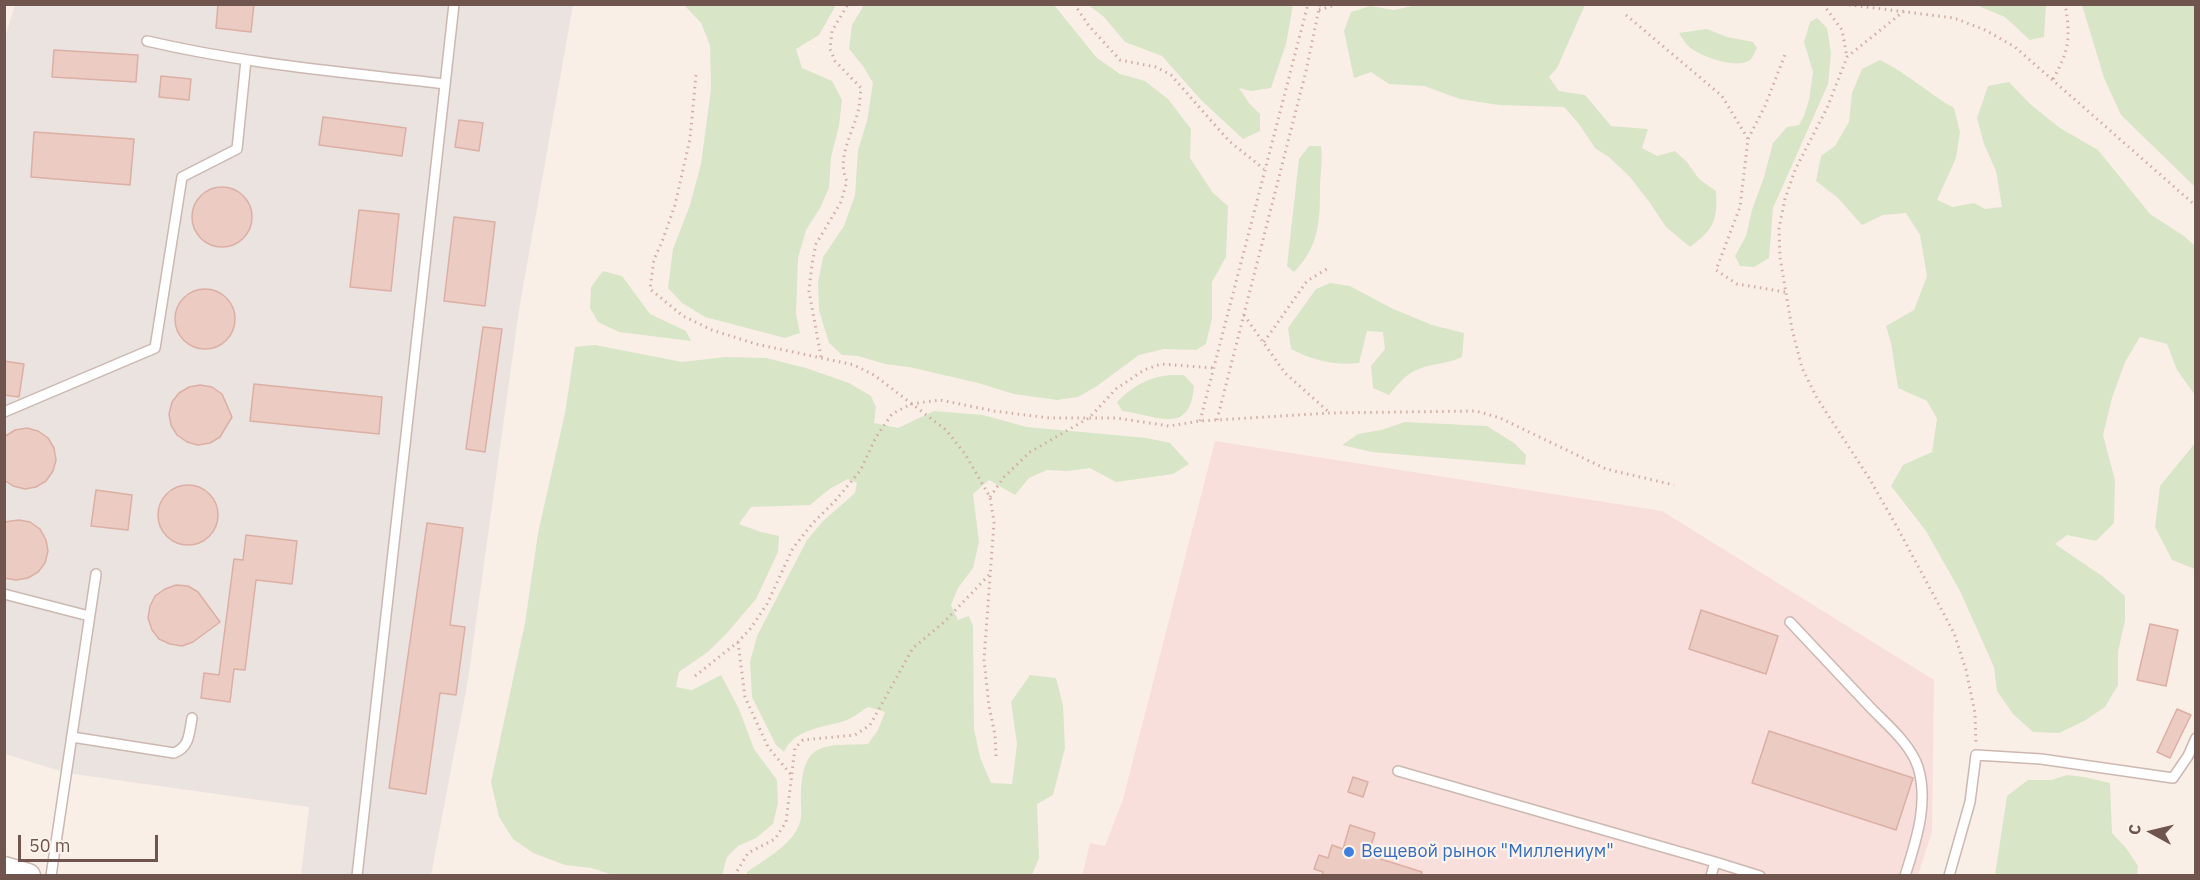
<!DOCTYPE html>
<html>
<head>
<meta charset="utf-8">
<style>
  body { margin:0 }
  #map { position:relative; width:2200px; height:880px; overflow:hidden; background:#faefe7; font-family:"IBM Plex Sans",sans-serif }
  canvas { display:block }
  .frame { position:absolute; inset:0; border:6px solid #70544e; pointer-events:none }
  .north { position:absolute; left:2122px; top:802px; width:60px; height:60px; -webkit-text-stroke:4px #fdf3ed; paint-order:stroke; rotate:278deg; font-size:16px; font-weight:700; line-height:24px; text-align:center; color:#70544e }
  .north::after { content:''; display:block; margin:auto; width:21px; height:27px; background:#70544e; clip-path:polygon(50% 0,100% 100%,50% 72%,0 100%) }
  .scale { position:absolute; left:18px; top:835px; width:140px; height:27px; box-sizing:border-box; border:3px solid #70544e; border-top:0; padding-left:8px; font-size:18px; line-height:21px; white-space:nowrap; color:#70544e; -webkit-text-stroke:4px #fdf3ed; paint-order:stroke }
</style>
</head>
<body>
<div id="map">
<canvas width="2200" height="880"></canvas>
<div class="frame"></div>
<div class="north">С</div>
<div class="scale">50 m</div>
</div>
<script>
const g = document.querySelector('canvas').getContext('2d');
g.lineJoin = 'round';
function fillPath(path, color) { g.fillStyle = color; g.fill(path, 'evenodd'); }
function strokePath(path, color, width, dash) { g.strokeStyle = color; g.lineWidth = width; g.lineCap = dash ? 'butt' : 'round'; g.setLineDash(dash || []); g.stroke(path); }
function drawText(font, color, halo, rows, align = 'center') {
  g.font = font + ' "IBM Plex Sans",sans-serif'; g.lineWidth = 4.5; g.setLineDash([]); g.textBaseline = 'middle'; g.strokeStyle = halo; g.fillStyle = color; for (const [text, x, y, turn = 0] of rows) {
    g.save(); g.translate(x, y); g.rotate((+turn || 0) * Math.PI / 180); g.textAlign = isNaN(turn) ? turn : align; if (halo) g.strokeText(text, 0, 0); g.fillText(text, 0, 0); g.restore();
  }
}
fillPath(new Path2D(`
  M1215 441 1662 511 1934 680 1932 832 1918 875 1082 876 1090 843 1105 846 1123 799Z`), '#f8dfdc');
fillPath(new Path2D(`
  M15 5H573L519 310 468 680 431 875H301L309 807 67 773 5 754 4 40Z`), '#eae3e0');
fillPath(new Path2D(`
  M684 5H836L819 35 796 49 802 68 832 81 842 100 839 126 831 157 829 188 820 208 806 230 798 258 796 314 800 333 785 338 705 317 682 303 668 288 673 249 690 205 701 164 711 89 710 45 701 23Z
  M864 5H1054L1097 58 1120 74 1145 81 1168 99 1191 129 1190 158 1213 193 1228 206 1226 257 1212 282V318L1206 344 1196 350 1164 349 1139 355 1097 386 1078 397 1057 400 1014 394 978 383 909 367 885 364 858 356 842 355 829 343 819 310 818 283 823 257 844 226 855 195 858 150 867 121 873 83 863 66 849 49 852 25Z
  M1088 5H1293L1286 44 1271 88 1251 91 1239 88 1249 103 1260 114V131L1243 139 1201 100 1162 56 1125 42 1103 16Z
  M1417 5H1585L1557 68 1549 77 1559 91 1585 95 1611 126 1648 129 1642 148 1657 156 1675 151 1687 162 1699 179 1716 191C1718 220 1714 229 1690 247L1666 227 1650 203 1630 177 1610 158 1595 148 1579 124 1564 107 1499 105 1460 99 1424 86 1389 84 1371 72 1354 78 1344 31 1351 12 1370 6 1394 10Z
  M1976 5H2046L2044 37 2030 40 2005 17Z
  M2082 5H2195V187L2121 115 2104 78Z
  M1817 18 1827 28 1831 53 1828 84 1773 208 1769 258 1754 267 1740 266 1735 256 1746 236 1752 210 1764 177 1773 143 1787 127 1799 125 1804 116 1809 100 1813 72 1804 42 1810 22Z
  M1707 29 1727 37 1753 42 1757 48C1755 51 1753 58 1750 60 1737 70 1698 56 1687 45 1684 41 1681 36 1679 33Z
  M1880 60C1907 73 1929 94 1954 108L1960 132 1956 158 1937 200 1953 207 1974 203 1985 209 2002 207 1996 171 1984 144 1977 118 1988 86 2009 82 2030 104 2060 128 2098 150 2150 214 2184 236 2195 246V395L2177 370 2167 344 2140 337 2125 362 2112 398 2103 435 2115 480 2114 523 2096 541 2067 535 2055 544 2102 576 2125 596V620L2118 652V685L2105 707 2084 721 2059 733 2033 732 2013 714 1997 691 1994 667 1960 591 1926 531 1891 486 1903 465 1932 452 1937 419 1927 401 1898 388 1891 343 1886 326 1914 310 1927 276 1920 235 1906 213 1883 215 1862 225 1838 198 1816 181 1821 156 1835 146 1849 122 1852 93 1862 69Z
  M1309 146H1321C1323 161 1320 174 1320 189 1320 221 1319 247 1294 272L1287 266 1299 159Z
  M603 271 622 276 650 314 686 331 691 341 619 332 598 322 590 308 591 287Z
  M1330 283 1350 286 1391 308 1432 325 1464 333 1462 357C1448 364 1433 363 1419 369 1407 373 1397 385 1389 395L1373 388 1371 366 1385 349 1383 332 1367 331 1359 363C1335 366 1312 360 1291 349L1288 328 1316 289Z
  M595 345 682 362 725 357 766 358 806 368 849 383 871 396 876 407 874 423 898 428 934 411 983 415 1027 427 1147 438 1170 443 1189 464 1173 474 1116 482 1090 468 1067 471 1047 470 1029 478 1015 495 989 480 973 494 979 542 973 568 958 588 951 605 958 620 969 616 973 626 974 729 980 757 991 783 1012 784 1017 744 1011 702 1030 675 1056 678 1063 705 1065 748 1053 795 1037 804 1039 858 1032 875H747V872C765 859 793 845 800 822 803 814 800 803 801 794 803 740 823 746 868 744L878 730 885 712 868 707C861 711 855 717 847 720 825 728 796 727 784 752L776 745 752 697 750 662 757 636 807 540 823 521 855 493 857 483 848 479 831 488 810 505 751 507 739 524 761 532 779 536 778 552 756 599 728 632 709 651 679 672 676 687 692 690 721 675 739 709 754 749 777 780 778 803 773 824 756 838 738 846 727 857 722 875H613L591 868 565 865 533 853 513 839 499 817 491 782 525 623 538 533 565 413 575 347Z
  M1171 375H1184L1194 386C1190 437 1157 415 1122 411L1117 402C1133 386 1148 377 1171 375Z
  M1405 422 1487 426 1514 443 1526 455 1525 465 1372 452 1342 445 1358 434 1381 430Z
  M2195 443V569L2172 560 2155 527 2160 486Z
  M2067 775 2084 777 2110 783 2112 833 2126 848 2138 866 2137 875H1995L2007 796 2028 780H2051Z`), '#d9e5c7');
const building = new Path2D(`
  M218 4H254L251 32 216 28Z
  M54 50 138 55 136 82 52 77Z
  M161 76 191 79 189 100 159 97Z
  M323 117 406 128 402 156 319 145Z
  M459 120 483 123 479 151 455 147Z
  M34 132 134 139 130 185 31 177Z
  M192 217a30 30 0 1 1 60 0a30 30 0 1 1-60 0Z
  M359 210 399 214 391 291 350 287Z
  M454 217 495 222 485 306 444 301Z
  M175 319a30 30 0 1 1 60 0a30 30 0 1 1-60 0Z
  M483 327 502 329 485 452 466 449Z
  M4 361 24 364 19 397 4 395Z
  M254 384 382 397 379 434 250 421Z
  M200 385 212 387 222 394 232 417 220 437 210 443 198 445 187 442 177 435 171 425 169 414 172 402 179 393 189 387Z
  M27 428 38 431 48 438 54 448 56 460 53 471 46 481 36 487 25 489 13 486 4 480V437L15 430Z
  M158 515a30 30 0 1 1 60 0a30 30 0 1 1-60 0Z
  M96 490 132 495 128 530 91 526Z
  M19 520 30 522 40 529 46 540 48 551 45 563 38 572 28 578 16 580 4 578V522Z
  M427 523 463 528 450 625 465 627 456 695 440 693 426 794 389 788Z
  M246 535 297 541 292 584 256 580 245 670 234 669 230 702 201 698 204 673 219 675 234 559 243 560Z
  M176 585 188 586 198 592 220 622 193 642 182 646 170 644 159 639 152 630 148 618 150 606 155 596 165 589Z
  M1701 610 1778 636 1766 674 1689 649Z
  M2150 624 2178 630 2166 686 2137 680Z
  M2177 709 2191 715 2170 758 2157 752Z
  M1769 731 1913 778 1896 830 1752 783Z
  M1353 777 1368 782 1363 797 1348 792Z
  M1350 825 1375 833 1368 855 1422 872 1421 876H1322L1323 872 1314 869 1319 855 1328 858 1332 845 1343 849Z`);
fillPath(building, '#eccbc2');
strokePath(building, '#dcafa4', 1.5);
const service = new Path2D(`
  M147 41C245 64 345 72 445 84
  M4 412 155 348 182 177 237 149 246 60
  M4 594 89 616
  M1790 622C1816 650 1843 678 1869 706 1886 724 1910 743 1918 767 1929 803 1916 841 1905 876
  M72 737 174 753C190 747 189 733 192 718
  M1398 771 1715 862
  M51 876 96 574
  M357 876 454 4
  M1711 876 1715 862 1760 876
  M1949 876 1970 802 1976 755 2041 759 2173 778 2188 756 2196 738`);
const tertiary = new Path2D(`
  M4 869 28 876`);
strokePath(service, '#ccb8b1', 12);
strokePath(tertiary, '#ccb8b1', 27);
strokePath(new Path2D(`
  M1074 4 1089 26 1120 60 1156 67 1171 75 1229 141 1264 169
  M1823 4 1842 30 1847 57
  M1843 4 1954 18 1985 30 2015 47 2196 206
  M1319 10 1338 4
  M1904 11 1847 57 1827 108 1795 170 1785 199 1779 228 1780 257 1792 329 1802 368 1817 398 1869 478 1897 527 1954 633 1966 670 1975 713 1976 742
  M1626 15 1722 96 1748 139
  M696 75 690 139 675 205 662 242 654 259 650 289 683 316 712 330 756 344 854 365 874 375 946 430 965 454 990 497 994 522 984 660 989 706 995 735 996 756
  M2053 79C2069 51 2071 37 2065 4
  M1785 292 1737 284 1716 270 1740 207 1748 139 1765 106 1786 52
  M1244 315 1285 373 1330 413
  M1264 342 1307 281 1330 267
  M821 357 809 291 812 264 816 244 841 202 847 181C835 158 855 130 859 107 860 101 860 94 861 88L835 61 830 49 832 31 848 4
  M1217 420 1306 71 1320 4
  M1200 421 1308 4
  M990 497 1004 477 1030 452 1089 418 1116 389 1144 370 1161 364 1214 368
  M738 642 745 697 768 747 792 776
  M695 676 738 642 751 628 767 604 793 548 812 524 835 501 860 471 876 437 892 414 911 404 940 400 994 411 1050 418H1116L1169 426 1200 421 1330 413 1476 411 1500 418 1606 469 1674 485
  M734 876 748 853 775 839 786 822 795 748 803 740 855 735 870 725 913 648 943 623 990 574`), '#d0aea5', 3, [1.5, 4.5]);
strokePath(service, '#fff', 9);
strokePath(tertiary, '#fff', 24);
for (const [x, y, r, color] of [
  [1349,852,6,"#3f7fe0"]
]) { const dot = new Path2D(); dot.arc(x, y, r, 0, 2 * Math.PI); g.fillStyle = color; g.fill(dot); strokePath(dot, '#fdf3ed', 2); }
drawText('18px', '#366cbe', '#fdf3ed', [
  ["Вещевой рынок \"Миллениум\"",1361,852]
], 'left');
</script>
</body>
</html>
